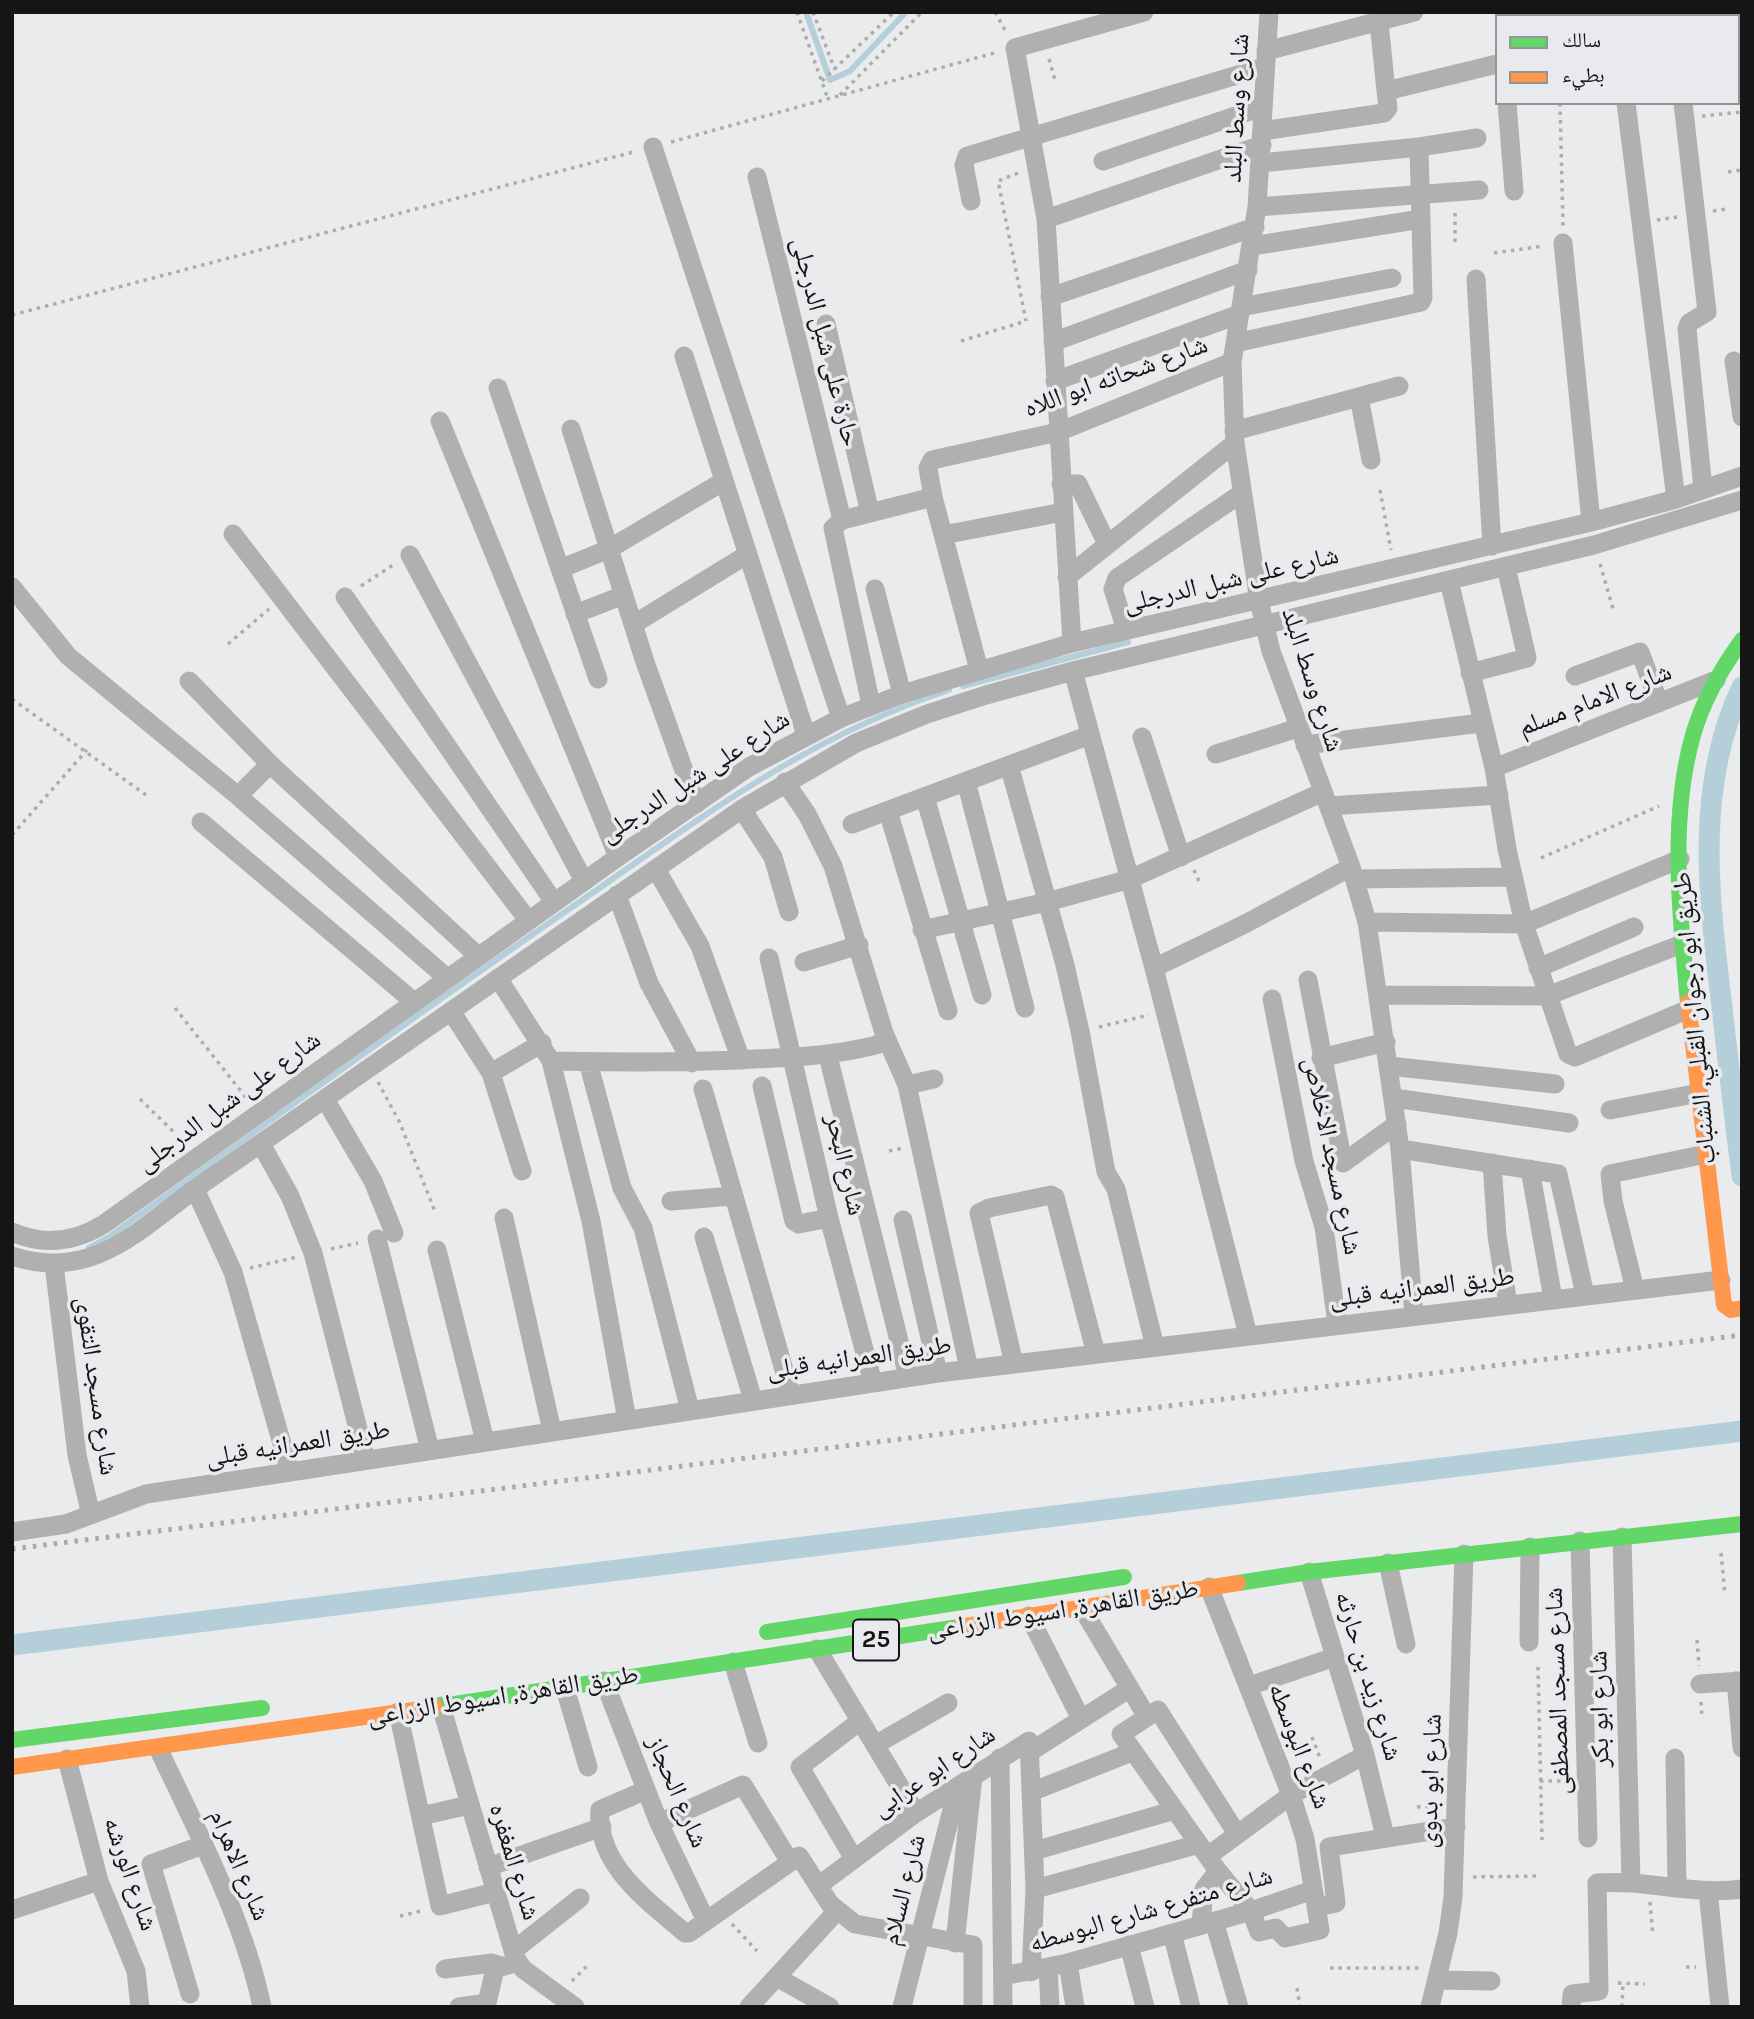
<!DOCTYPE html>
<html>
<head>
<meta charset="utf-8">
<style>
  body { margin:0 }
  #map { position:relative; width:1754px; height:2019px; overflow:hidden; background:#eaebec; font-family:Karla,"Noto Naskh Arabic",sans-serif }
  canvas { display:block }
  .frame { position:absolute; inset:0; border:14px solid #151516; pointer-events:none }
  .legend { position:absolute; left:1495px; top:14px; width:245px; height:91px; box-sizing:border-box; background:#e9eaed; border:2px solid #949597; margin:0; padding:9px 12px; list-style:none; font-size:21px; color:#151516 }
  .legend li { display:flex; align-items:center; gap:14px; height:35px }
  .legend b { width:35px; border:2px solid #949597 }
</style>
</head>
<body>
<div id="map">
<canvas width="1754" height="2019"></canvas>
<div class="frame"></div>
<ul class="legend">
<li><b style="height:9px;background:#63d668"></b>سالك</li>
<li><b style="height:9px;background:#ff974d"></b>بطيء</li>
</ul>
</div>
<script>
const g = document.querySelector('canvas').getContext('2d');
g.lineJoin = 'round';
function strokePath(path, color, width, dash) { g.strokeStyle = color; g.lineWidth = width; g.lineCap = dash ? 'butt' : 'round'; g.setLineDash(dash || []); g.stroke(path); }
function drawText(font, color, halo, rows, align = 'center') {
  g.font = font + ' Karla,"Noto Naskh Arabic",sans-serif'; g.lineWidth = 7; g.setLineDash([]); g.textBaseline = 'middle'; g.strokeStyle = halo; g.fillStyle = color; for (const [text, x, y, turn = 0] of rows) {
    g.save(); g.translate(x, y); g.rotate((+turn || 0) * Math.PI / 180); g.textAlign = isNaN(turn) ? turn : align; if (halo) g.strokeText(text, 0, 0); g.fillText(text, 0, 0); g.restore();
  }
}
strokePath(new Path2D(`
  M806 12 830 80 850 71 906 12
  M963 686 1128 642
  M89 1248 109 1237C264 1125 418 1013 575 905 698 820 806 737 949 690`), '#b4cfda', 6);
strokePath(new Path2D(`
  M1742 687C1694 787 1709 900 1722 1007 1728 1063 1735 1119 1742 1176
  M12 1645 1742 1431`), '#b4cfda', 21);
strokePath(new Path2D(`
  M797 12 828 99
  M813 12 835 70
  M995 12 1006 32
  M1519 12 1520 16
  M1738 19 1742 18
  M1049 59 1055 80
  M822 81 894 12
  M840 95 922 12
  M1560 103 1563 226
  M1702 116 1742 112
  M671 142 998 52
  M1728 172 1742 170
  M1018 173 998 181 1026 321
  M1713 211 1727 209
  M1657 220 1677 217
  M1455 242V209
  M1494 253 1544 246
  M12 315 637 151
  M961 341 1026 321
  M1380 490 1391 550
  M1600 564 1614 612
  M361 586 393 565
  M228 644 269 609
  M12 699 146 795
  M12 835 87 750
  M1541 858 1659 806
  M1194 870 1200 883
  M175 1008 248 1100
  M1099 1027 1149 1015
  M378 1082 400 1123 436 1214
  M140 1099 186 1144
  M889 1151 904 1148
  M331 1249 358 1243
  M250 1268 297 1257
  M1721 1553 1725 1595
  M1697 1640 1699 1666
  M1538 1667 1542 1840
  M1701 1702 1702 1718
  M1312 1737 1320 1758
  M1540 1781H1567
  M1417 1807 1438 1806
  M1473 1877 1537 1876
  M1650 1902 1653 1936
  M400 1916 421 1911
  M732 1924 757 1951
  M1686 1967H1696
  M1330 1968H1421
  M572 1981 588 1965
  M1618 1983 1645 1984
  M1297 1988 1300 2007
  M1622 2007 1623 1983`), '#adadad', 3.5, [3.5, 5]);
strokePath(new Path2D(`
  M1269 12 1257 207 1232 362 1235 443 1259 601 1271 651 1351 867 1367 922 1400 1149 1414 1316
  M1615 12V16
  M1671 12 1672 16
  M1379 22 1386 91
  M1266 51 1414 12
  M1507 103 1514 191
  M1626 103 1676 499
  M1683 103 1707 312 1689 323 1687 329 1703 489
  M1262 131 1384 113 1388 108 1386 91 1497 64
  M653 147 841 718
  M1103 161 1262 107
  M1261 163 1419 147 1477 138
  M757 177 842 520
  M971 201 964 165 967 156 1264 67
  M1257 207 1479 190
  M1046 219 1262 145
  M1563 243 1591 522
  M1252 246 1421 219
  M1476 279 1492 546
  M1050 297 1255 227
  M1241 307 1392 278
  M826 324 870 513
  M1053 342 1248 270
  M1235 343 1421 302 1423 298 1419 147
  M684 356 806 735
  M1734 361 1742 417
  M1055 381 1240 314
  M498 388 598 679
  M1359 397 1371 460
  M440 421 618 857
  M571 429 645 662 696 804
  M1234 431 1399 386
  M1061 484H1078L1107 544
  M233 534 528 920
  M943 535 1063 512
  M410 555 584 881
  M560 569 609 549 724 481
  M1067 577 1235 443
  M1449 581 1494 768 1507 849 1524 924 1568 1054 1575 1057 1689 1009
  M12 587 68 656 238 796 447 978
  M875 589 902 694
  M345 597 554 902
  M575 614 624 595
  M634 624 748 554
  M1126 630 1113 589 1117 578 1242 493
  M1072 643 1046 219 1015 48 1144 12
  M979 670 933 497 928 468 932 460 1058 432 1232 362
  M1073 671 1154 968 1248 1335
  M1470 673 1527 658 1506 567
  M1575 676 1640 652 1659 703
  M189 681 270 764 478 956
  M871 705 833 528 842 520 933 497
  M1142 737 1181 857
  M1305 745 1481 723
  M1216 754 1298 728
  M1009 765 1065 965 1080 1031 1106 1172 1116 1189 1155 1347
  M1494 768 1716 680
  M966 781 1025 1008
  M785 782 807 814 833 866 884 1033 907 1085 969 1369
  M238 796 270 764
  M925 797 982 995
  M1329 806 1499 795
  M742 809 773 857 789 912
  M888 811 948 1011
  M201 822 413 1001
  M852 824 1090 735
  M656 869 700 946 741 1060
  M1355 879 1512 877
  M617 895 649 983 692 1063
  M1367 922 1524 924 1680 859
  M922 930 1047 902 1130 879 1323 792
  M769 958 829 1218 873 1383
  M804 962 859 945
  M1154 968 1245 924 1351 867
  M1538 968 1634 927
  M498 978 551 1061 591 1221 627 1420
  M1308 980 1343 1163 1397 1124
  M1380 995 1547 996 1682 944
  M1272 999 1304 1161 1324 1227 1337 1324
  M451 1011 491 1073 522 1171
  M828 1056 908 1377
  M1321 1058 1386 1042
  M551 1061C619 1062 687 1063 755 1059 801 1057 843 1055 887 1042
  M588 1062 622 1188 643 1228 690 1410
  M1389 1066 1555 1084
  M491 1073 542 1043
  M907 1085 934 1079
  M762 1086 794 1221 799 1224 829 1218
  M703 1089 791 1394
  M1394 1098 1569 1123
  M325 1099 373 1181 394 1233
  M1610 1110 1699 1093
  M261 1144 290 1196 313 1253 366 1460
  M1400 1149 1558 1174 1585 1295
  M1492 1163 1497 1236 1508 1304
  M1530 1169 1553 1299
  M195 1189 233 1272 290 1472
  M671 1201 733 1196
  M504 1218 552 1431
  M903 1220 938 1373
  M12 1232C44 1246 75 1242 104 1224L618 857 749 767 841 718 902 694 1072 643 1591 522 1676 499 1742 476
  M704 1237 753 1400
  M377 1239 430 1450
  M437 1250 485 1441
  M12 1256C90 1282 137 1232 195 1189L742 809 856 743 927 714 986 695 1073 671 1594 545 1742 500
  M54 1264 77 1455 91 1515
  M1635 1290 1613 1201 1610 1174 1706 1154
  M1014 1364 979 1213 989 1208 1051 1195 1055 1197 1096 1354
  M12 1532 66 1524 146 1494 938 1373 1721 1280
  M1622 1537 1631 1881
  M1580 1541 1588 1838
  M1388 1563 1406 1644
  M1309 1572 1365 1755 1385 1836
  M1209 1587 1291 1795 1305 1839 1320 1930 1285 1938 1276 1928 1259 1932 1251 1911 1218 1871 1121 1734 1158 1710 1237 1834
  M1082 1608 1147 1717
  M1029 1616 1081 1719
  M1529 1642 1530 1547
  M817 1649 916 1813
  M733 1662 758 1743
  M604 1681 659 1823 706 1921
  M1736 1681 1742 1748
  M1700 1684 1742 1681
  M1249 1686 1335 1657
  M565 1688 588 1767
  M441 1706 515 1957 523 1969 575 2007
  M398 1712 440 1906 495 1892
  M875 1745 948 1703
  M158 1748C196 1829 244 1919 262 2007
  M1030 1752 1130 1688
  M1000 1758 1003 2007
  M1675 1758 1677 1887
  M67 1759 99 1881 136 1971 140 2007
  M646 1790 600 1810C596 1865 648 1901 685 1933H689L799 1856 830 1904 855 1924 973 1945V2007
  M1031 1792 1132 1752
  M421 1816 469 1805
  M659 1823 743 1785 790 1862
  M1034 1851 1175 1810
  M1208 1856 1291 1795 1365 1755
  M854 1859 800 1767 860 1721
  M488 1867 602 1827
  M818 1886 916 1813 1029 1741 1035 1889 1031 1972
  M1035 1889 1199 1844
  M1708 1891 1720 2007
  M1317 1907 1336 1903 1329 1847 1456 1827
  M12 1910 99 1881
  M1214 1921 1239 2007
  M1201 1925 1204 1889 1218 1871
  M1172 1933 1191 2007
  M955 1943 973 1776
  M1129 1945 1145 2007
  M513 1951 580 1898
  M1068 1963 1075 2007
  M1048 1967 1050 2007
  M445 1969 492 1963 501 1966
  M1003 1976 1068 1963 1251 1911 1313 1890
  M778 1978 830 2007
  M1437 1980 1491 1981
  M190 1994 151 1864 203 1845
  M459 2007 487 2003
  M486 2007 495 1969 518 1962
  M749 2007 836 1912
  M902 2007 958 1786
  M1430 2007 1448 1933 1453 1897 1464 1554
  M1571 2007 1572 1994 1599 1991 1597 1883C1646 1879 1693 1896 1742 1889`), '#b0b0b0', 19);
strokePath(new Path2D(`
  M1688 1002C1680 917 1669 819 1693 735 1703 700 1721 669 1742 640
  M1238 1583 1309 1572 1742 1524
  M767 1632 1124 1577
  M435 1707 959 1627
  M12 1740 262 1708`), '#63d668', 16);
strokePath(new Path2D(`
  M1688 1002 1724 1305 1731 1310 1742 1308
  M959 1627 1238 1583
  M12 1767 435 1707`), '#ff974d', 16);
strokePath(new Path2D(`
  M12 1549 1742 1335`), '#a9a9a9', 5, [3.5, 7]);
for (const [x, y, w] of [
  [876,1640,46]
]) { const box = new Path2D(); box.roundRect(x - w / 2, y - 20.5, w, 41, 5); g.fillStyle = '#e9eaed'; g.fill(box); strokePath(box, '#151516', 2); }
drawText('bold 24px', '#151516', null, [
  ["25",876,1640]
]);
drawText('26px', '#151516', '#e9eaed', [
  ["شارع وسط البلد",1237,108,-87],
  ["حارة على شبل الدرجلى",825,342,76],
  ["شارع شحاته ابو اللاه",1116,377,-20],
  ["شارع على شبل الدرجلى",1231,580,-13],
  ["شارع وسط البلد",1312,680,72],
  ["شارع الامام مسلم",1595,700,-21],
  ["شارع على شبل الدرجلى",695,777,-33],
  ["طريق ابو رجوان القبلي, الشنباب",1695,1018,-95],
  ["شارع على شبل الدرجلى",229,1102,-36],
  ["شارع مسجد الاخلاص",1332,1156,78],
  ["شارع البحر",845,1165,77],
  ["طريق العمرانيه قبلى",1422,1288,-7],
  ["طريق العمرانيه قبلى",859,1358,-8],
  ["شارع مسجد التقوى",96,1386,82],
  ["طريق العمرانيه قبلى",298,1444,-9],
  ["طريق القاهرة, اسيوط الزراعى",1063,1610,-9],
  ["شارع زيد بن حارثه",1368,1676,73],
  ["شارع مسجد المصطفى",1558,1691,-92],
  ["طريق القاهرة, اسيوط الزراعى",503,1696,-9],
  ["شارع ابو بكر",1600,1709,-91],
  ["شارع البوسطه",1299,1746,69],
  ["شارع ابو عرابى",934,1772,-34],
  ["شارع ابو بدوى",1431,1781,-88],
  ["شارع الحجاز",677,1792,67],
  ["شارع المغفره",514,1862,73],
  ["شارع الاهرام",239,1865,67],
  ["شارع الورشه",130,1874,71],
  ["شارع السلام",904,1890,-76],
  ["شارع متفرع شارع البوسطه",1151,1910,-16]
]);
</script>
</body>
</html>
